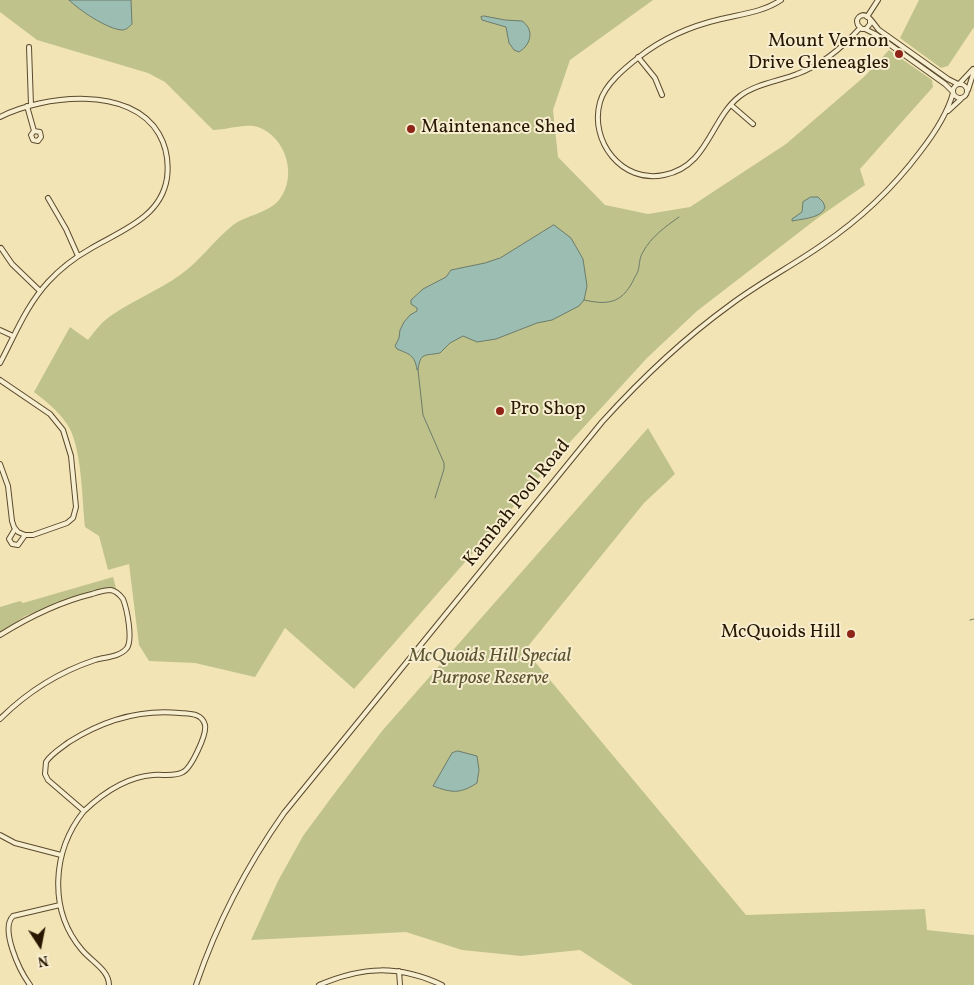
<!DOCTYPE html>
<html>
<head>
<meta charset="utf-8">
<style>
  body { margin:0 }
  #map { position:relative; width:974px; height:985px; overflow:hidden; background:#f3e4b5; font-family:Vollkorn,serif }
  canvas { display:block }
  .north { position:absolute; left:15px; top:920px; width:50px; height:50px; -webkit-text-stroke:4px #f7edcf; paint-order:stroke; rotate:169deg; font-size:14px; font-weight:700; line-height:20px; text-align:center; color:#271601 }
  .north::after { content:''; display:block; margin:auto; width:18px; height:22px; background:#271601; clip-path:polygon(50% 0,100% 100%,50% 72%,0 100%) }
</style>
</head>
<body>
<div id="map">
<canvas width="974" height="985"></canvas>
<div class="north">N</div>
</div>
<script>
const g = document.querySelector('canvas').getContext('2d');
g.lineJoin = 'round';
function fillPath(path, color) { g.fillStyle = color; g.fill(path, 'evenodd'); }
function strokePath(path, color, width, dash) { g.strokeStyle = color; g.lineWidth = width; g.lineCap = dash ? 'butt' : 'round'; g.setLineDash(dash || []); g.stroke(path); }
function drawText(font, color, halo, rows, align = 'center') {
  g.font = font + ' Vollkorn,serif'; g.lineWidth = 4; g.setLineDash([]); g.textBaseline = 'middle'; g.strokeStyle = halo; g.fillStyle = color; for (const [text, x, y, turn = 0] of rows) {
    g.save(); g.translate(x, y); g.rotate((+turn || 0) * Math.PI / 180); g.textAlign = isNaN(turn) ? turn : align; if (halo) g.strokeText(text, 0, 0); g.fillText(text, 0, 0); g.restore();
  }
}
fillPath(new Path2D(`
  M0 0H653L570 60 553 110 558 157 605 205 648 214 690 207 786 144 865 76 889 50 932 80 933 87 860 169 865 185 819 217 697 311 647 358 571 441 354 689 285 628 255 677 195 663 149 661 139 645 129 564 108 570 99 536 85 527C82 499 82 446 67 424 58 411 46 401 34 392L70 327 88 340C95 331 102 321 112 315 134 300 159 290 180 275 200 261 214 240 233 225 247 215 268 213 279 200 298 176 286 137 258 127 245 123 227 130 213 130L165 82 148 73 37 40 0 12Z
  M919 0H974V27L948 66 941 68 900 38Z
  M648 428 675 474 644 503 525 650 746 915 925 909 927 930 974 935V985H633L580 950 521 956 462 950 406 932 251 940 278 881 303 836 331 798 382 731Z
  M113 577 116 588 73 597 25 616 0 633V607L20 601 23 603Z`), '#bfc38b');
const water = new Path2D(`
  M69 0H131L132 24C129 27 126 30 122 30 107 29 79 10 69 0Z
  M484 16 505 20 522 21C534 29 532 44 519 52L514 50 509 43 506 27 482 20 481 17Z
  M811 197H818L823 202 825 207C822 218 802 219 792 221V219L802 212 803 202Z
  M554 225 571 238 583 259 587 286 584 300 579 306 552 320 537 323 496 339 477 342 463 336 450 343 440 353C425 356 420 352 418 370H417C415 355 409 354 397 349L395 346 399 338 400 330 404 322 410 315 417 311V308L411 304V300L423 289 446 277 451 270 485 263 500 258Z
  M458 751 477 756 479 770 477 783C460 794 452 793 433 786L452 753Z`);
fillPath(water, '#9cbeb2');
strokePath(water, '#6d7b6b', 1);
strokePath(new Path2D(`
  M584 300C607 305 621 304 633 281 634 278 637 274 638 271 640 264 639 258 643 252 651 237 665 227 679 217
  M418 370 423 415 444 463V469L435 498
  M970 620 974 619`), '#6d7b6b', 1);
const minor = new Path2D(`
  M781 0C763 12 742 14 721 19 691 26 663 38 639 57 625 68 605 84 600 102 589 141 622 184 664 175 709 166 710 119 740 96 756 84 779 81 797 74 822 65 842 48 860 28
  M867 17 878 0
  M870 20V24L866 29H862L858 25C857 22 856 20 859 17 867 10 874 25 879 30L948 79 958 84
  M865 29 875 34 945 84 953 92
  M29 47 31 105
  M638 57 655 78 662 95
  M953 91a7 7 0 1 1 14 0a7 7 0 1 1-14 0Z
  M959 84 973 69
  M968 90 974 71
  M731 105 753 124
  M27 106 34 131 31 135 33 140 38 141 41 137 40 132 34 131
  M948 111 961 99
  M0 117C43 95 131 85 159 134 167 148 169 162 167 178 161 218 120 231 90 249 74 258 60 269 48 282 26 306 15 335 0 363
  M48 198 66 229 78 256
  M1 248 12 264 40 291
  M0 330 13 336
  M0 380 50 414 63 430 71 456 76 507 73 518 67 523 33 535H25L18 532 14 527 12 521 8 486 0 464
  M15 529 9 539 12 544 18 545 25 535
  M0 635C29 617 59 602 92 594 98 592 105 590 111 590 116 591 120 595 123 599 127 609 133 639 127 648 120 657 105 657 95 660 59 672 27 692 0 719
  M84 811C103 793 126 777 153 775 163 774 175 777 183 772 191 768 207 735 205 725 202 713 190 714 180 713 140 709 102 721 69 742 61 748 51 754 46 762L45 774 48 780 84 811C52 851 48 910 82 950 91 961 109 970 109 985
  M0 835 15 843 61 855
  M399 971 400 985
  M30 985C19 970 0 929 13 916L60 905
  M196 985C217 923 246 867 284 813L602 422C641 379 683 339 730 305 759 283 792 266 822 245 859 220 893 188 920 152 934 134 947 115 953 93
  M319 985C363 966 399 965 442 985`);
strokePath(minor, '#5a4a2e', 6);
strokePath(minor, '#f7edcf', 4);
for (const [x, y, r, color] of [
  [899,54,5,"#8f2418"],
  [411,129,5,"#8f2418"],
  [500,411,5,"#8f2418"],
  [851,634,5,"#8f2418"]
]) { const dot = new Path2D(); dot.arc(x, y, r, 0, 2 * Math.PI); g.fillStyle = color; g.fill(dot); strokePath(dot, '#f7edcf', 2); }
drawText('19px', '#271601', '#f7edcf', [
  ["Mount Vernon",889,43],
  ["Drive Gleneagles",889,65],
  ["Maintenance Shed",421,129,"left"],
  ["Pro Shop",510,411,"left"],
  ["McQuoids Hill",841,634]
], 'right');
drawText('19px', '#271601', '#f7edcf', [
  ["Kambah Pool Road",518,504,-51]
]);
drawText('italic 19px', '#5c5331', '#f7edcf', [
  ["McQuoids Hill Special",490,658],
  ["Purpose Reserve",490,680]
]);
</script>
</body>
</html>
